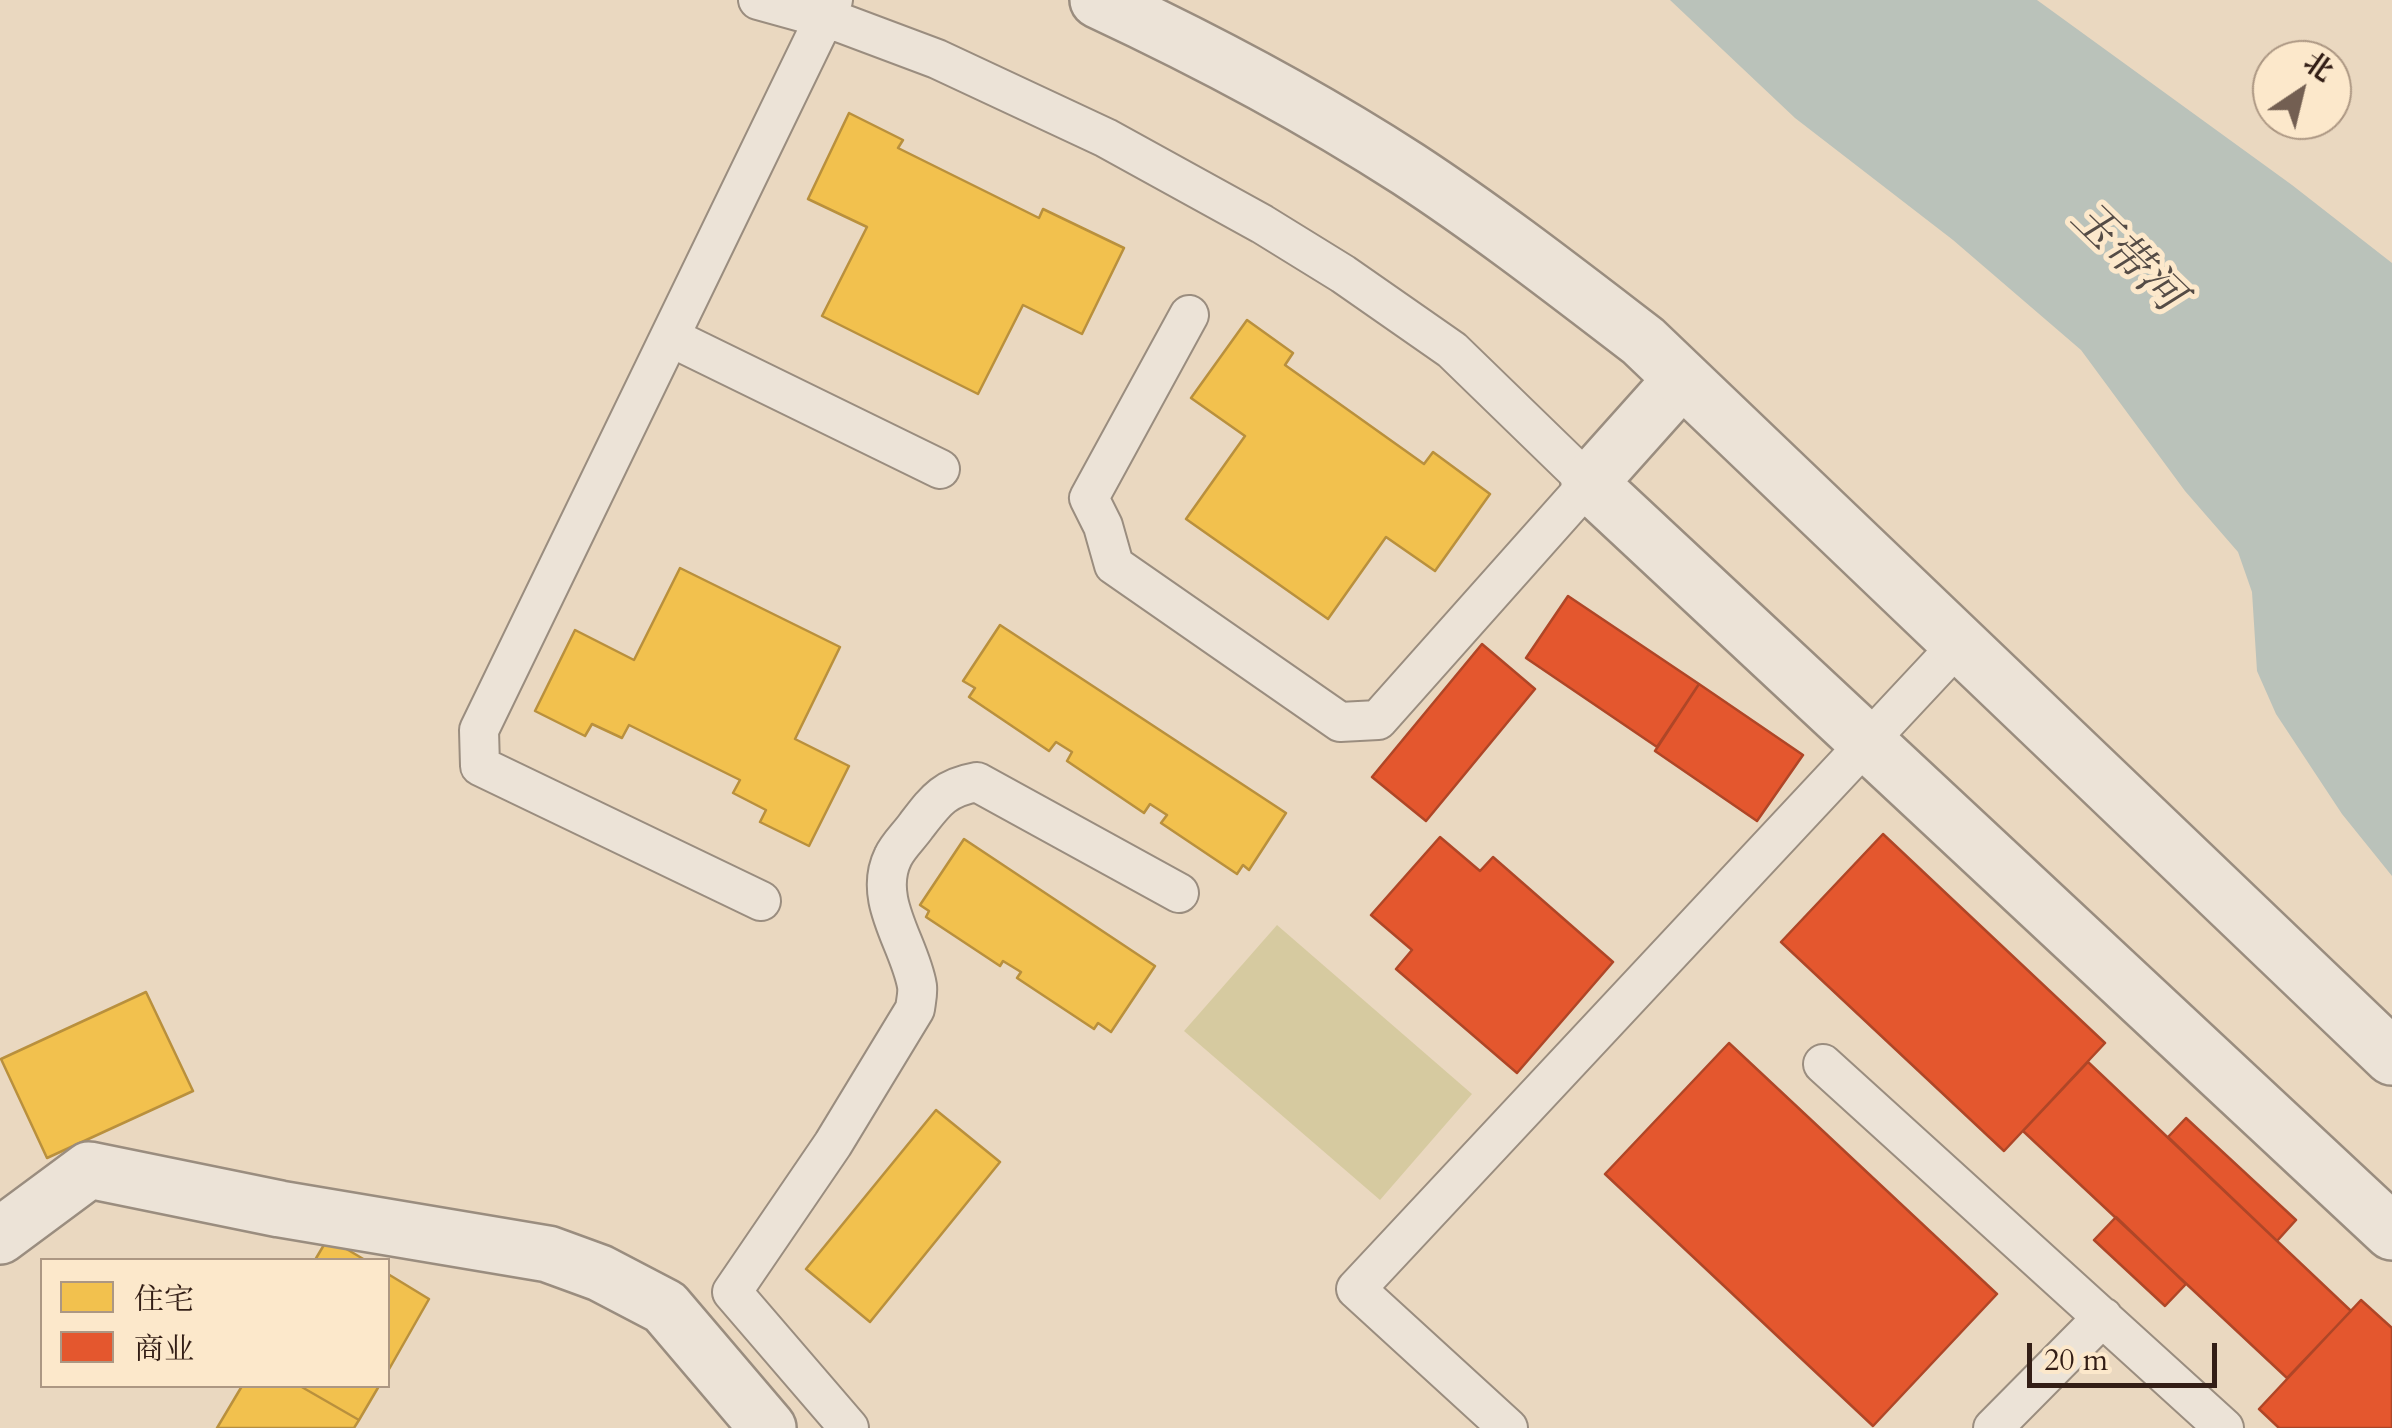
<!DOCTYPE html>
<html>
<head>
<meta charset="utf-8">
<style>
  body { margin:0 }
  #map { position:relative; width:2392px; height:1428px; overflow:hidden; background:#ead8c0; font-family:Cardo,"Noto Serif SC",serif }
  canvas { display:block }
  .legend { position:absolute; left:40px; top:1258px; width:350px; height:130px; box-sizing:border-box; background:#fce8cb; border:2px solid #ac9783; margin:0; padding:12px 18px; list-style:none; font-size:30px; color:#331e16 }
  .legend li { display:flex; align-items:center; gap:20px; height:50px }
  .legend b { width:50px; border:2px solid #ac9783 }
  .north { position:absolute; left:2252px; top:40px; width:100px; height:100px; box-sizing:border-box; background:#fce8cb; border:2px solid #ac9783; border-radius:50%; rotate:35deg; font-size:28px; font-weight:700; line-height:40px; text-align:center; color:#331e16 }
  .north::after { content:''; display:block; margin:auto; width:35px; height:45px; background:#735f52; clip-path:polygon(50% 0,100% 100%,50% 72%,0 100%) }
  .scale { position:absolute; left:2027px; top:1343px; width:190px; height:45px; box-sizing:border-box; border:5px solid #331e16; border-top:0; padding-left:12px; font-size:30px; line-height:35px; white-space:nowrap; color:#331e16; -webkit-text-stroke:8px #fce8cb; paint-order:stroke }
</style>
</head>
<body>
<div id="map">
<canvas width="2392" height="1428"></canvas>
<ul class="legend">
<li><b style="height:28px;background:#f2c14e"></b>住宅</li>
<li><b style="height:28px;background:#e4572e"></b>商业</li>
</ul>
<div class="north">北</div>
<div class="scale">20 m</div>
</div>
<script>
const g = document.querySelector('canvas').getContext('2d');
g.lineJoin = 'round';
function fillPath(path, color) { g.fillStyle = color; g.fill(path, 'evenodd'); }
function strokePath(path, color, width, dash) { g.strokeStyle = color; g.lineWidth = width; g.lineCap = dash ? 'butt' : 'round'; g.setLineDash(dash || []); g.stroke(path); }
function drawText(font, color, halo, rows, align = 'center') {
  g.font = font + ' Cardo,"Noto Serif SC",serif'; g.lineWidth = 10; g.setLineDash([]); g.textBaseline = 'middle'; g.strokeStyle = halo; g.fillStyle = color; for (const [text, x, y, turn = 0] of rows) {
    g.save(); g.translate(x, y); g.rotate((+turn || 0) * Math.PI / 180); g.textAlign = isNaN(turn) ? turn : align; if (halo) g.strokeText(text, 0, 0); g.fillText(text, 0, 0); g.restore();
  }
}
fillPath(new Path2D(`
  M1277 925 1472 1094 1380 1200 1184 1031Z`), '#d6caa0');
fillPath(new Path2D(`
  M1670 0H2037L2292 185 2392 263V876L2342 814 2276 714 2257 671 2252 592 2238 552 2185 491 2081 350 1953 240 1795 118Z`), '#bac2ba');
const homes = new Path2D(`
  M849 113 903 140 898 148 1039 218 1043 209 1124 248 1082 334 1023 305 978 394 822 316 867 227 808 199Z
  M1247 320 1293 353 1285 365 1424 464 1433 452 1490 494 1435 571 1386 537 1328 619 1186 519 1245 436 1191 398Z
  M680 568 840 647 795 739 849 766 809 846 760 822 766 810 733 793 740 780 629 725 622 738 592 724 585 736 535 711 575 630 634 660Z
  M1000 625 1286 813 1249 870 1243 865 1237 874 1161 823 1167 815 1150 804 1144 813 1067 761 1072 752 1056 742 1049 751 969 697 975 688 963 681Z
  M964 839 1155 966 1111 1032 1098 1023 1094 1029 1017 978 1021 972 1003 961 1000 966 926 917 929 911 920 905Z
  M146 992 193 1091 47 1158 1 1059Z
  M936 1110 1000 1162 870 1322 806 1269Z
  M328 1238 365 1260H315Z
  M388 1274 429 1299 388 1371Z
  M242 1386H300L359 1420 354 1428H217Z
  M300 1386H379L359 1420Z`);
fillPath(homes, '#f2c14e');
strokePath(homes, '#b9903d', 2.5);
const shops = new Path2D(`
  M1568 596 1699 684 1657 747 1526 658Z
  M1482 644 1535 689 1426 821 1372 777Z
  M1699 684 1803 755 1757 821 1655 751Z
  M1883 834 2105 1043 2004 1151 1781 942Z
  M1440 837 1480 871 1493 857 1613 962 1517 1073 1396 969 1412 950 1371 915Z
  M1729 1043 1997 1294 1873 1426 1605 1174Z
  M2088 1062 2351 1311 2287 1378 2023 1131Z
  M2186 1118 2296 1220 2277 1241 2168 1137Z
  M2116 1217 2186 1284 2165 1306 2094 1240Z
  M2361 1300 2392 1328V1428H2279L2259 1409Z`);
fillPath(shops, '#e4572e');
strokePath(shops, '#af4627', 2.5);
const service = new Path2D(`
  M758 0 841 23 937 59 1106 138 1262 224 1343 274 1452 350 1589 483 1378 720 1340 722 1114 565 1103 526 1089 498 1189 315
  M670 337 940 469
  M761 901 480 766 479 730 833 0
  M1823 1064 2224 1428
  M849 1428 732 1292 833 1144 915 1009C916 1001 918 993 917 986 910 944 872 900 893 857 898 846 909 836 916 826 936 800 944 788 977 782L1179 893
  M1508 1428 1356 1289 1959 644
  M1993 1428 2103 1317`);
const minor = new Path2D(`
  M1682 379 1589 483 2392 1232
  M0 1236 89 1170 280 1209 548 1254 600 1273 665 1307 768 1428`);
const tertiary = new Path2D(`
  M1098 0C1205 50 1309 105 1408 169 1489 222 1566 282 1643 341L2392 1057`);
strokePath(service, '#9a8d7f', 42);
strokePath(minor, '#9a8d7f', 60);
strokePath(tertiary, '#9a8d7f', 60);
strokePath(service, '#ece3d7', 38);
strokePath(minor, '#ece3d7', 55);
strokePath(tertiary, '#ece3d7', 55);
drawText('italic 45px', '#554c46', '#fce8cb', [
  ["玉带河",2125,259,44]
]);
</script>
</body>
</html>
